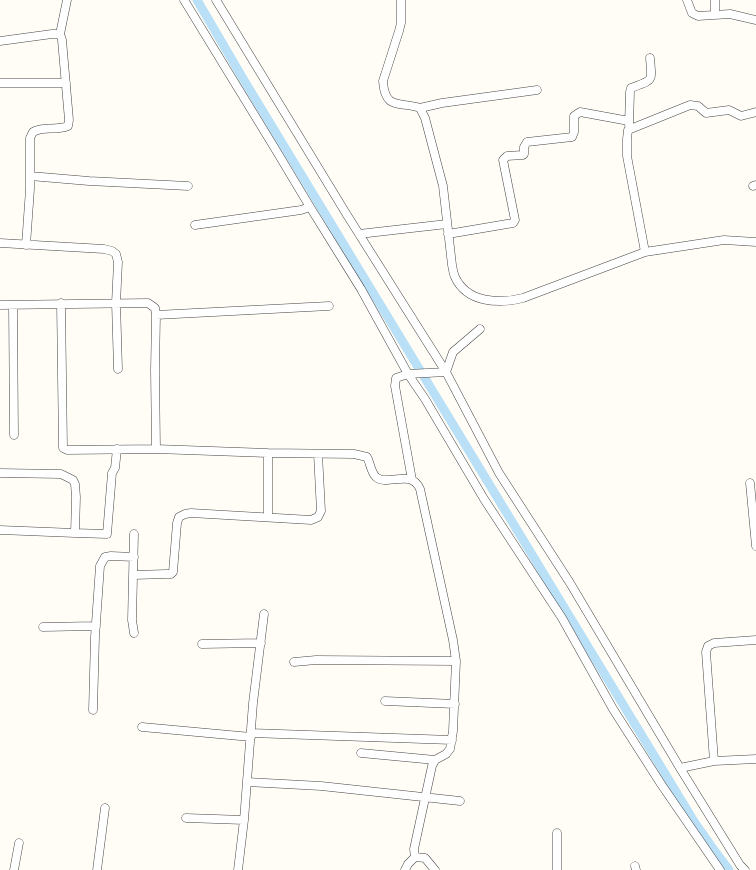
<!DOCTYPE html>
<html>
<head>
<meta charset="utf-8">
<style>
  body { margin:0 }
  canvas { display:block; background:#fffdf5 }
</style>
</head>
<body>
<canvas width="756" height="870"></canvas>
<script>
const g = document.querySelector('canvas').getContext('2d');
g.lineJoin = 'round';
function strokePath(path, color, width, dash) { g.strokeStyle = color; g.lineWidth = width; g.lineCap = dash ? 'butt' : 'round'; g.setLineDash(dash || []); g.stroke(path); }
strokePath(new Path2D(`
  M197 0 245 82 695 823 714 850 729 870`), '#b9e0f7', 9);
const minor = new Path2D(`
  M184 0 274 147 310 207 361 289 408 374 425 399 484 499 562 618 613 709 661 784 720 870
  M216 0 347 215 446 372 499 473 570 583 680 768 740 865 745 870
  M401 0V23L399 31 383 81C385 111 400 101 420 108L425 118 443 186 452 265C453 269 453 273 455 277 467 303 499 304 523 298L645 252 724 240 756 242
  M687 0 692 13 698 16 730 14 756 20
  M715 0V15
  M60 34 67 0
  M0 41 52 34H60L62 40 69 120 68 126C56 131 44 126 33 132L30 138V189L26 245
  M0 83H66
  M420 108 442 103 537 90
  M629 125 630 92 631 88C654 79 652 83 650 58
  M30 176 89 181 188 186
  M753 186 756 185
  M195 225 301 210 310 207
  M359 234 447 224
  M448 234 513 223 515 220 503 160 507 156 523 155 524 154V147L527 142 572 137 574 132V116L580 112 629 121
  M0 243 104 249 112 251 116 254 118 262 116 303 118 369
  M645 252 627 156V139L628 130 690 105 698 106 706 113 729 110 741 116 756 112
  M61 303 63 448 67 450 156 449 268 453 354 454 367 457C370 462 371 473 376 477 387 487 411 468 420 489L453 640 456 661 453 731 450 749 446 754 435 760 432 766 414 849 415 857 408 864 405 870
  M0 305 148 303 155 308 156 315 155 370 156 449
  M13 305 14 435
  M156 315 329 306
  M0 473 61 474 73 480 75 484 76 497 75 533 107 534 112 473 115 468 117 449
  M412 480 395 386 396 378 408 374 446 372 453 352 480 329
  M750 483 756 546
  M268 517V453
  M0 530 75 533
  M134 575 166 574H171L173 572 177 523 179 517 185 514 191 513 311 520 318 517 321 511 318 454
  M43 627 96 626
  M134 633 132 620 134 534
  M202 644 261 643
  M294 662 316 660 456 661
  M385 701 455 704
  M93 710 95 637 100 566 105 557 111 556 134 557
  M142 727 251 737
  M251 733 452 740
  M361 753 435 760
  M714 761 706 652 708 646 714 643 756 640
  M680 768 714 761 756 759
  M247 782 321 786 460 801
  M186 818 244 820
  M415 857 425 858 435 870
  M635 866 636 870
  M14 870 19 843
  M97 870 105 808
  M238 870 244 820 253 703 264 614
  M557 870V833`);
strokePath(minor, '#444', 9);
strokePath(minor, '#fff', 8);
</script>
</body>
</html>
